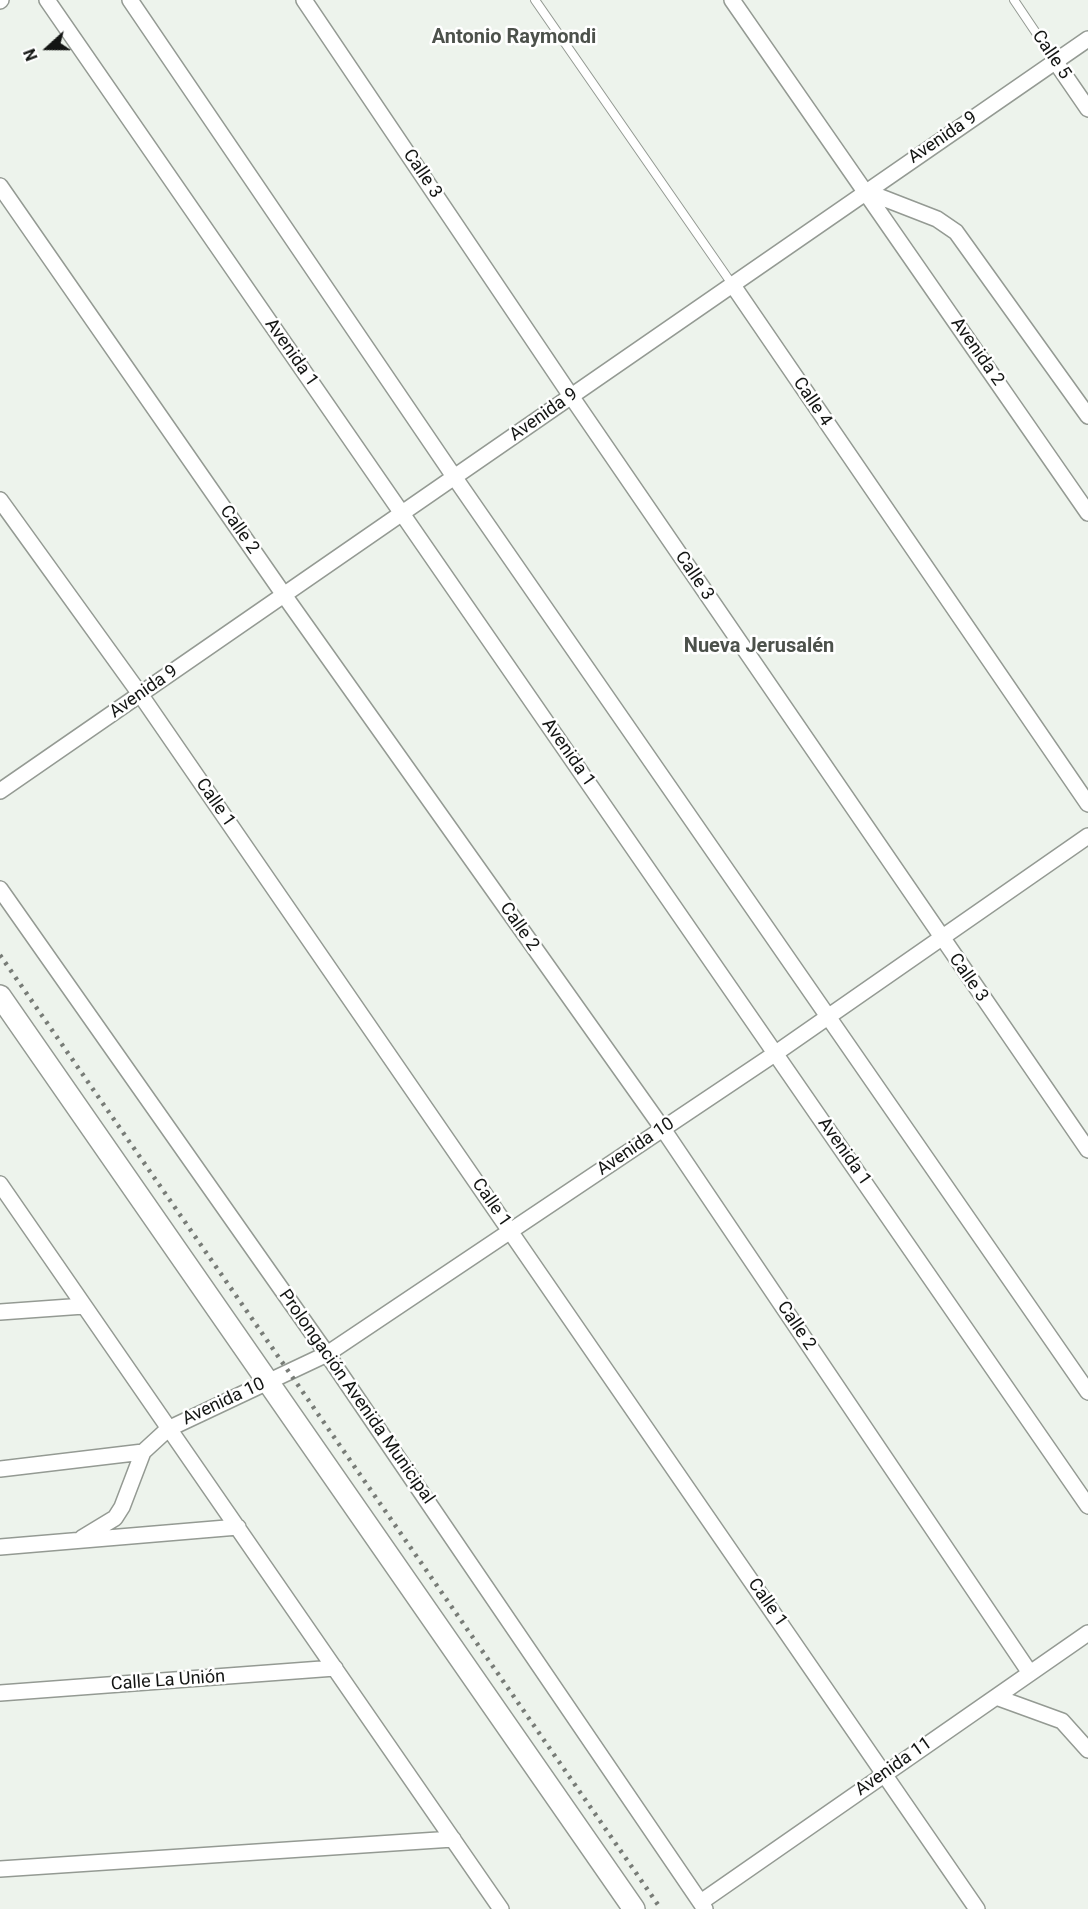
<!DOCTYPE html>
<html>
<head>
<meta charset="utf-8">
<style>
  body { margin:0 }
  #map { position:relative; width:1088px; height:1909px; overflow:hidden; background:#edf3ec; font-family:Roboto,sans-serif }
  canvas { display:block }
  .north { position:absolute; left:18px; top:18px; width:60px; height:60px; -webkit-text-stroke:4px #fff; paint-order:stroke; rotate:249deg; font-size:16px; font-weight:700; line-height:24px; text-align:center; color:#131513 }
  .north::after { content:''; display:block; margin:auto; width:21px; height:27px; background:#131513; clip-path:polygon(50% 0,100% 100%,50% 72%,0 100%) }
</style>
</head>
<body>
<div id="map">
<canvas width="1088" height="1909"></canvas>
<div class="north">N</div>
</div>
<script>
const g = document.querySelector('canvas').getContext('2d');
g.lineJoin = 'round';
function strokePath(path, color, width, dash) { g.strokeStyle = color; g.lineWidth = width; g.lineCap = dash ? 'butt' : 'round'; g.setLineDash(dash || []); g.stroke(path); }
function drawText(font, color, halo, rows, align = 'center') {
  g.font = font + ' Roboto,sans-serif'; g.lineWidth = 5; g.setLineDash([]); g.textBaseline = 'middle'; g.strokeStyle = halo; g.fillStyle = color; for (const [text, x, y, turn = 0] of rows) {
    g.save(); g.translate(x, y); g.rotate((+turn || 0) * Math.PI / 180); g.textAlign = isNaN(turn) ? turn : align; if (halo) g.strokeText(text, 0, 0); g.fillText(text, 0, 0); g.restore();
  }
}
const lane = new Path2D(`
  M535 0 732 284
  M1014 0 1055 61`);
const street = new Path2D(`
  M47 0 1088 1506
  M130 0 455 478 1088 1392
  M304 0 571 396 1088 1150
  M732 0 1088 513
  M0 1 1 0
  M1055 61 1088 109
  M0 186 284 595 663 1129 1030 1673
  M865 191 937 219 956 232 1088 416
  M732 284 1088 804
  M0 500 140 694 977 1909
  M0 791 1088 39
  M0 889 327 1354 705 1909
  M0 1184 501 1909
  M0 1312 84 1306
  M0 1469 143 1452 168 1429 327 1354 776 1053 1088 836
  M82 1538 115 1518 122 1507 143 1452
  M0 1547 238 1527
  M0 1693 335 1668
  M996 1697 1062 1721 1088 1750
  M0 1869 453 1839
  M701 1902 1088 1633`);
const secondary = new Path2D(`
  M0 996 634 1909`);
strokePath(lane, '#949a93', 10);
strokePath(street, '#949a93', 18);
strokePath(secondary, '#949a93', 24);
strokePath(lane, '#fff', 8);
strokePath(street, '#fff', 15);
strokePath(secondary, '#fff', 21);
strokePath(new Path2D(`
  M0 955 661 1909`), '#787c77', 4.5, [3, 6]);
drawText('18px', '#131513', '#fff', [
  ["Calle 5",1051,55,56],
  ["Avenida 9",943,138,-34],
  ["Calle 3",422,174,56],
  ["Avenida 2",977,352,55],
  ["Avenida 1",291,353,55],
  ["Calle 4",812,402,56],
  ["Avenida 9",544,415,-35],
  ["Calle 2",239,530,55],
  ["Calle 3",694,576,56],
  ["Avenida 9",144,692,-35],
  ["Avenida 1",568,753,55],
  ["Calle 1",215,803,55],
  ["Calle 2",519,927,55],
  ["Calle 3",968,978,55],
  ["Avenida 10",636,1147,-34],
  ["Avenida 1",844,1152,55],
  ["Calle 1",491,1203,55],
  ["Calle 2",796,1326,56],
  ["Prolongación Avenida Municipal",356,1397,55],
  ["Avenida 10",224,1402,-25],
  ["Calle 1",767,1603,55],
  ["Calle La Unión",168,1681,-4],
  ["Avenida 11",894,1767,-35]
]);
drawText('bold 20px', '#4c514b', '#fff', [
  ["Antonio Raymondi",514,38],
  ["Nueva Jerusalén",759,647]
]);
</script>
</body>
</html>
